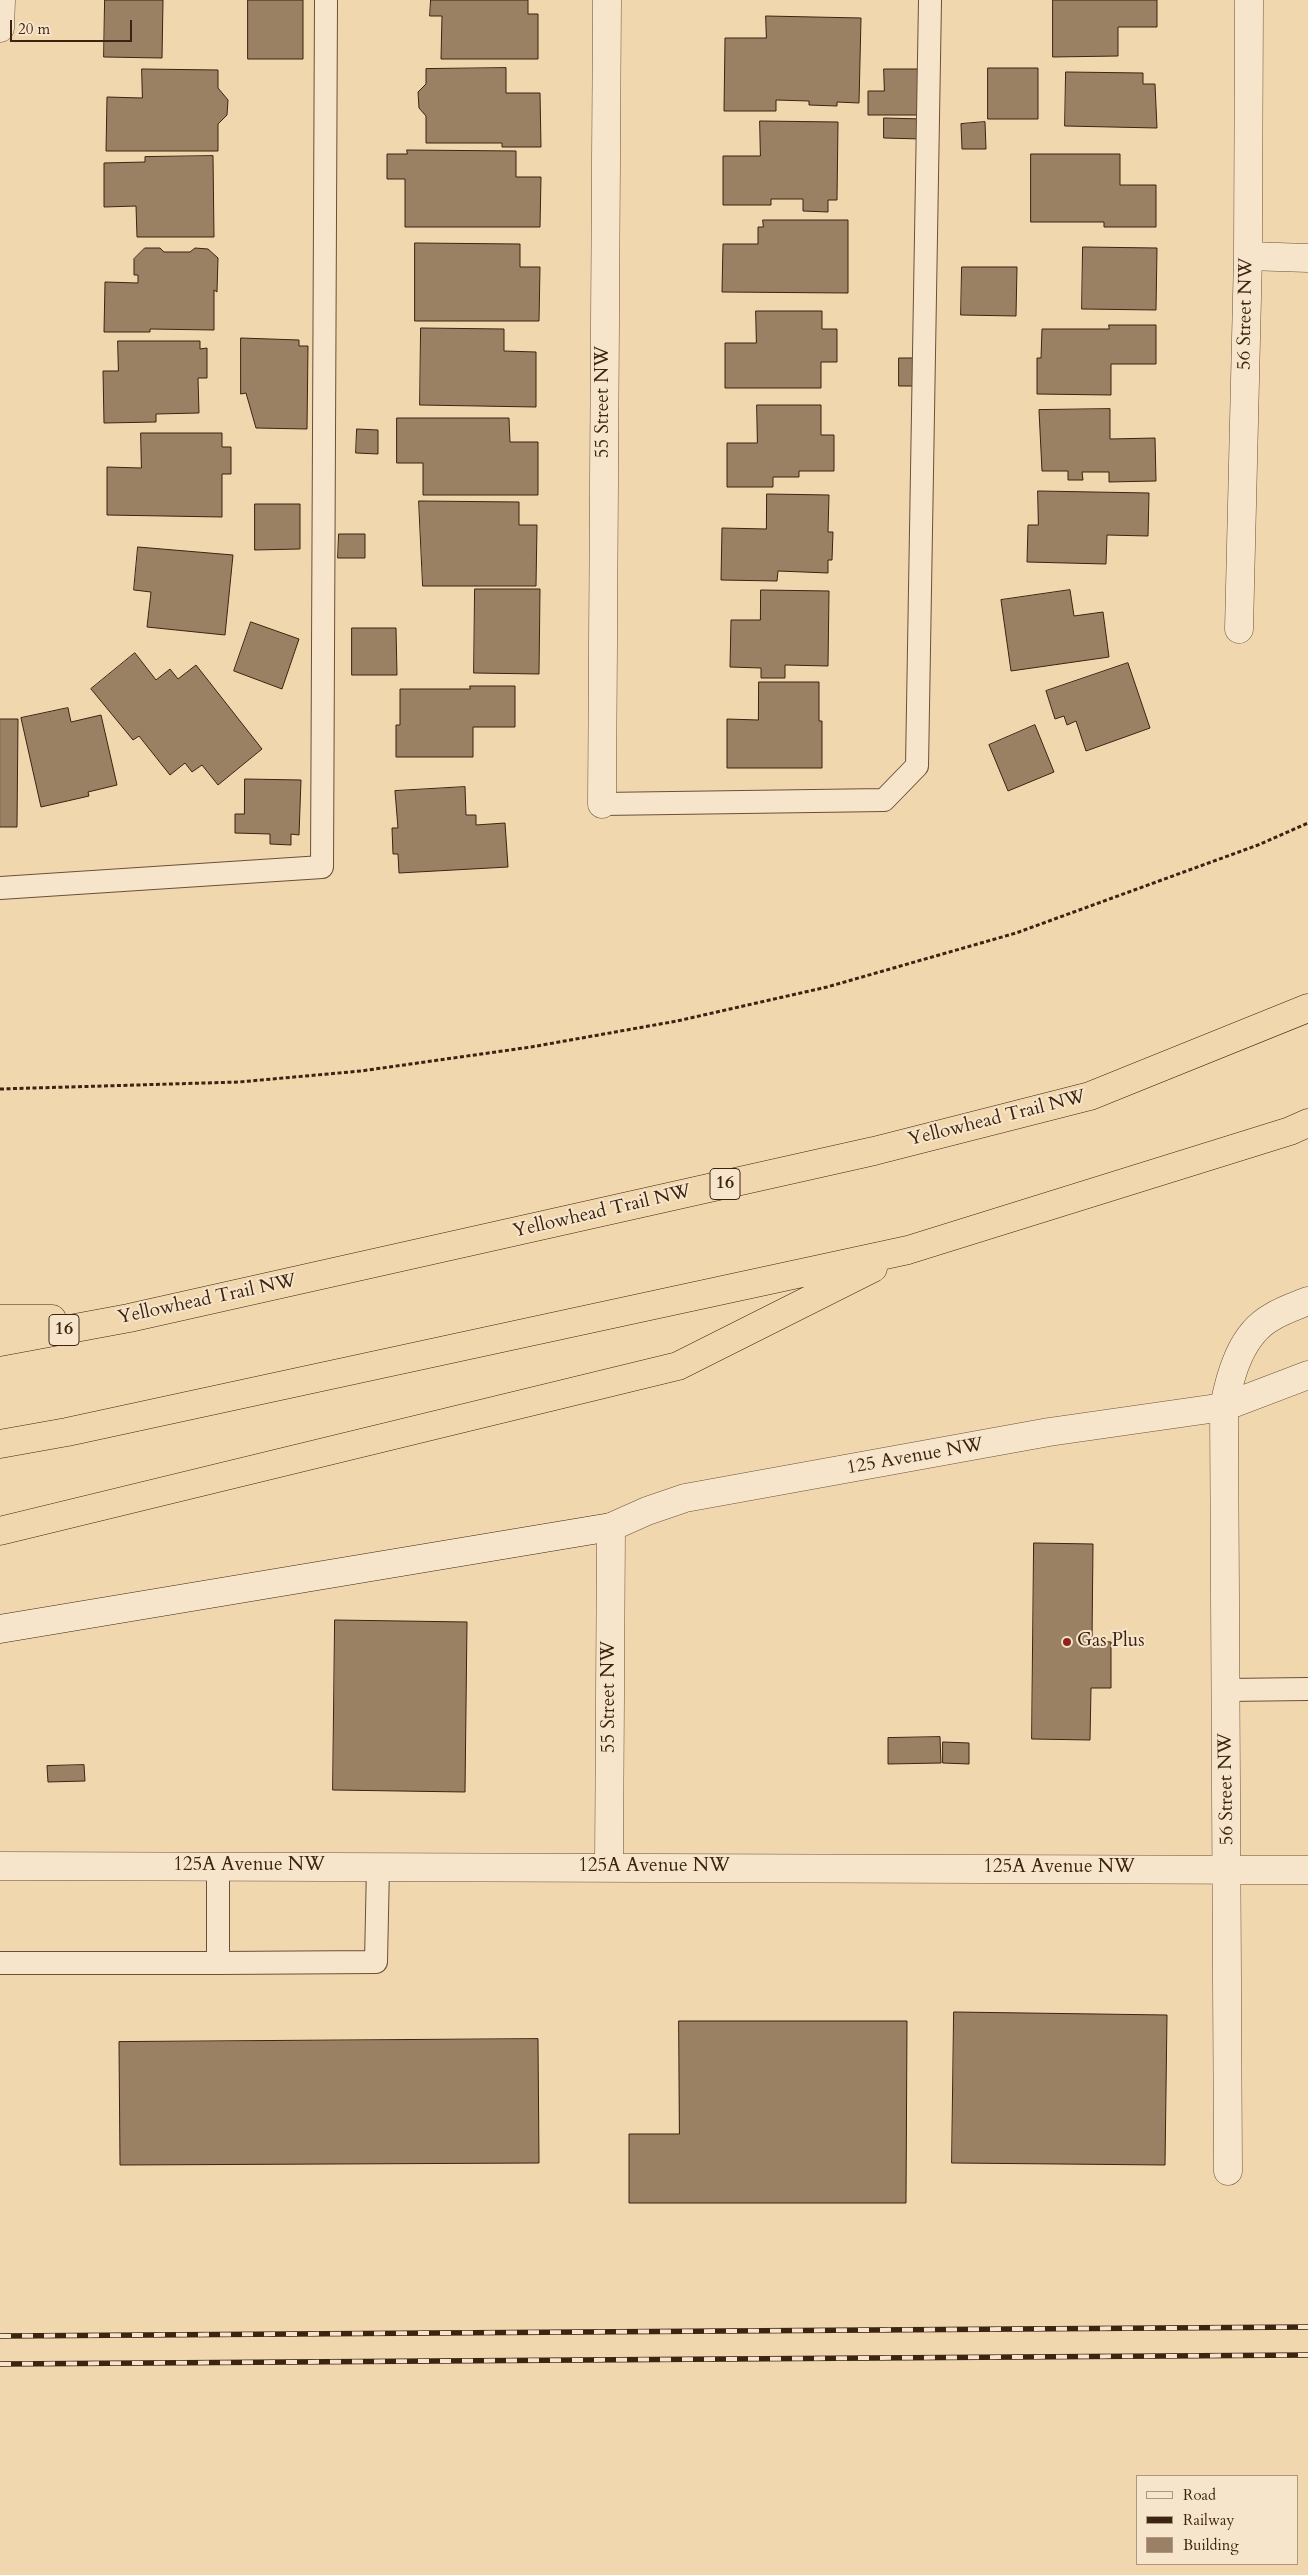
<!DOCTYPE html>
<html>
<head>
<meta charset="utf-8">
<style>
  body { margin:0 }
  #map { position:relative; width:1308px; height:2575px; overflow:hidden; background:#f1d7ae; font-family:Cardo,serif }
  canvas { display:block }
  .legend { position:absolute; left:1136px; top:2475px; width:162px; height:90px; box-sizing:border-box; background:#f6e5ca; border:1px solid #ac9780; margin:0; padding:6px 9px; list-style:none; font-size:15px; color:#3d2311 }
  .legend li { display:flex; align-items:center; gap:10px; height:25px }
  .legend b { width:25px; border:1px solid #ac9780 }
  .scale { position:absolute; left:10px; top:20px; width:122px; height:22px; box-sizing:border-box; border:2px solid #3d2311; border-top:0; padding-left:6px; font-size:15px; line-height:18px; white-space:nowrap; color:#3d2311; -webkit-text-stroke:4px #f6e5ca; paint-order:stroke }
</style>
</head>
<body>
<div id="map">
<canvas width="1308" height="2575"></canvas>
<ul class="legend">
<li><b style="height:6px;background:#f6e5ca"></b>Road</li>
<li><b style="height:6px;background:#3d2311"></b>Railway</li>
<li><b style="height:14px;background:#9b8163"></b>Building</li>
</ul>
<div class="scale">20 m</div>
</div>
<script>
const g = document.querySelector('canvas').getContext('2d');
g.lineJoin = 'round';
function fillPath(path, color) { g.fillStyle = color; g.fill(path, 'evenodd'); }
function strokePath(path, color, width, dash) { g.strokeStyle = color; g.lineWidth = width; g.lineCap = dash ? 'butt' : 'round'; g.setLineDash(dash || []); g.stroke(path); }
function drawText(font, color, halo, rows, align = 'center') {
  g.font = font + ' Cardo,serif'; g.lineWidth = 4; g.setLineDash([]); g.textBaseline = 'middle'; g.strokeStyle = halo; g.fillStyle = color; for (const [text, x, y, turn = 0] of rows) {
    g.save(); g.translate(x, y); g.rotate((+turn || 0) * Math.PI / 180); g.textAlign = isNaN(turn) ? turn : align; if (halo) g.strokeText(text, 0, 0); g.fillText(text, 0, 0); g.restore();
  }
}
const building = new Path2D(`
  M105 0H163L162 58 104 57Z
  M248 0H303V59H248Z
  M431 0H528V14H538V59H441L442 16H430Z
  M1053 0H1157V27H1118V56L1053 57Z
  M766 16 861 18 859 103 837 102V106L809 105V101L776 100V111H724L725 38H766Z
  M506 68V93H540L541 147H502V143H426V116L419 108 418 92 426 84V69Z
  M988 68H1038V119H988Z
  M142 69 218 70V88L228 100 227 115 218 124V151H106L107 97 142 98Z
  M884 69H923V115H868V91H884Z
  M1066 72 1143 73V84H1155L1157 128 1065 126Z
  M884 118 923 119 922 139 884 138Z
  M760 121 838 122 837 200H828V212L803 211V199H771V205H723V156H760Z
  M985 122 986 149H962L961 124Z
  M407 150 516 151V177H541L540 227H405V179H387V154H407Z
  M1031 154H1120V185H1156V227H1104V222H1031Z
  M213 156 214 237H137L136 206 104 207V163L145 162V157Z
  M763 220H848V293L722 292 723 244H758V227H763Z
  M415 243 520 244V267H540L539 321H415Z
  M1083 247 1157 248 1156 310 1082 309Z
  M145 248H160L164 252H190L195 248 208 249 218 258 217 292 214 290V330L150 329V332H104L105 282 138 283V275H134V259Z
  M962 267H1017L1016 316 961 315Z
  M756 311H822V329H837V362H821V388H725V343H756Z
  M1109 325H1156V364H1111V395L1037 394V358H1041L1042 329H1109Z
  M421 328 504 329V351L536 352V407L420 405Z
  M241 338 299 340V346H308L307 429 256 428 246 393 241 394Z
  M118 341H200V349L207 348V378H198L199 413 156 414V422L104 423 103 371H118Z
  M899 358H920V386H899Z
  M757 405H821V435H834V471H799V477H773V487H727V443H757Z
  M1110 409V439L1155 438 1156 481 1109 482V472H1082L1083 480H1068V471H1042L1039 410Z
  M397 418H509L510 442H538V495H423V463H397Z
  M357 429 378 430V454L356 453Z
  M141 433H222V447H231V474H222V517L107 515V467L141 468Z
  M1038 491 1149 493 1148 536 1107 535 1106 564 1027 562 1028 525H1038Z
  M767 494 829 495 828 532H833L832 560H828V573L778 571 777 581 721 580 722 528 766 529Z
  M419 501 519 502V525H537L536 586H423Z
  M255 504H300V549L255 550Z
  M339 534H365V558H338Z
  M138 547 233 555 225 635 147 627 151 592 134 590Z
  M475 589H540L539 674 474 673Z
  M761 590 829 591 828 666 785 665V678H761V668L730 667 731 620H760Z
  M1070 590 1074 616 1103 612 1109 657 1011 671 1001 600Z
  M251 622 299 639 282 689 234 671Z
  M352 628H396L397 675H352Z
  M135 653 156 680 170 669 178 679 196 665 262 749 218 785 202 765 192 772 185 763 170 775 139 736 133 740 91 689Z
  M1128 663 1150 728 1086 751 1076 721 1067 725 1064 716 1055 719 1046 691Z
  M759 682H819V721H822V768H727V719L758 720Z
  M470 686H515V727H473V757H396V725H400V689H470Z
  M68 708 71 722 101 715 117 785 88 792 89 796 41 807 21 718Z
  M0 719H18L17 827H0Z
  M1035 725 1054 772 1008 791 989 745Z
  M245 779 301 780 299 835 291 834V845L270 844V834L235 833V814H244Z
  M465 787 466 815H476V825L505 823 508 867 399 873 398 854H393L392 828H398L395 791Z
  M1034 1543 1093 1544 1092 1641 1111 1642V1688H1091L1090 1740 1032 1739Z
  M335 1620 467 1622 465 1792 333 1790Z
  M940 1737 941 1763 888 1764V1738Z
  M943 1742 969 1743V1764L943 1763Z
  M84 1765 85 1781 48 1782 47 1766Z
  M954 2012 1167 2015 1165 2165 952 2163Z
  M679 2021H907L906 2203H629V2134H679Z
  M538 2039 539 2163 120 2165 119 2042Z`);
fillPath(building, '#9b8163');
strokePath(building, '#3d2311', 1);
const lane = new Path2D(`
  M602 804 884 800 917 766 930 0
  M0 888 322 867 326 0
  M1226 1690 1308 1689
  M0 1963H218V1866
  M218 1963 376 1962 378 1866`);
const street = new Path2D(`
  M0 28 1 0
  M1248 256 1308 258
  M1239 629 1248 256 1249 0
  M602 804 607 0
  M0 1866 1308 1870
  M609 1866 611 1527 647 1511 685 1498 1049 1432 1224 1407 1308 1375
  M1228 2171 1224 1407C1230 1375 1241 1334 1272 1317 1283 1310 1296 1306 1308 1301`);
const secondary = new Path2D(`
  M0 1629 611 1527`);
const highway = new Path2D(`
  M0 1319H52
  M0 1342 129 1318 874 1151 1090 1096 1308 1008
  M0 1444 67 1432 908 1250 1290 1131 1308 1123
  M0 1531 678 1366 873 1268`);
strokePath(lane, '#6a5038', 24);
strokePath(street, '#6a5038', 29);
strokePath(secondary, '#3d2311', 29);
strokePath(highway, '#3d2311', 29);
strokePath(new Path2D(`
  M0 1089 239 1082 361 1071 531 1047 677 1021 827 987 1016 933 1258 845 1308 823`), '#3d2311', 3, [4, 2.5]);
strokePath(lane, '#f6e5ca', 22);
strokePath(street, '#f6e5ca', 28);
strokePath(secondary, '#f6e5ca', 28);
strokePath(highway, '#f1d7ae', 28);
const rail = new Path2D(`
  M0 2336 1308 2327
  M0 2364 1308 2355`);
strokePath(rail, '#3d2311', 5.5);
strokePath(rail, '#f6e5ca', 4, [11]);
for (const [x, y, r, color] of [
  [1067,1642,5,"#8f2418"]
]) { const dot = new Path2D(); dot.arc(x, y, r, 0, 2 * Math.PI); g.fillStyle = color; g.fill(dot); strokePath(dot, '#f6e5ca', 2); }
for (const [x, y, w] of [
  [725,1184,30],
  [64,1330,30]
]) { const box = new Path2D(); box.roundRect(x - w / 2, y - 15.5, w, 31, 4); g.fillStyle = '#f6e5ca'; g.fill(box); strokePath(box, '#3d2311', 1); }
drawText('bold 18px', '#3d2311', null, [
  ["16",725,1184],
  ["16",64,1330]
]);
drawText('19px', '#3d2311', '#f6e5ca', [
  ["56 Street NW",1246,314,-89],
  ["55 Street NW",604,402,-90],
  ["Yellowhead Trail NW",997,1119,-14],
  ["Yellowhead Trail NW",602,1212,-13],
  ["Yellowhead Trail NW",207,1300,-12],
  ["125 Avenue NW",915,1457,-10],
  ["55 Street NW",610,1697,-90],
  ["56 Street NW",1227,1789,-91],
  ["125A Avenue NW",249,1866],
  ["125A Avenue NW",654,1867],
  ["125A Avenue NW",1059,1868]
]);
drawText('19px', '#3d2311', '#f6e5ca', [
  ["Gas Plus",1077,1642]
], 'left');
</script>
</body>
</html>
